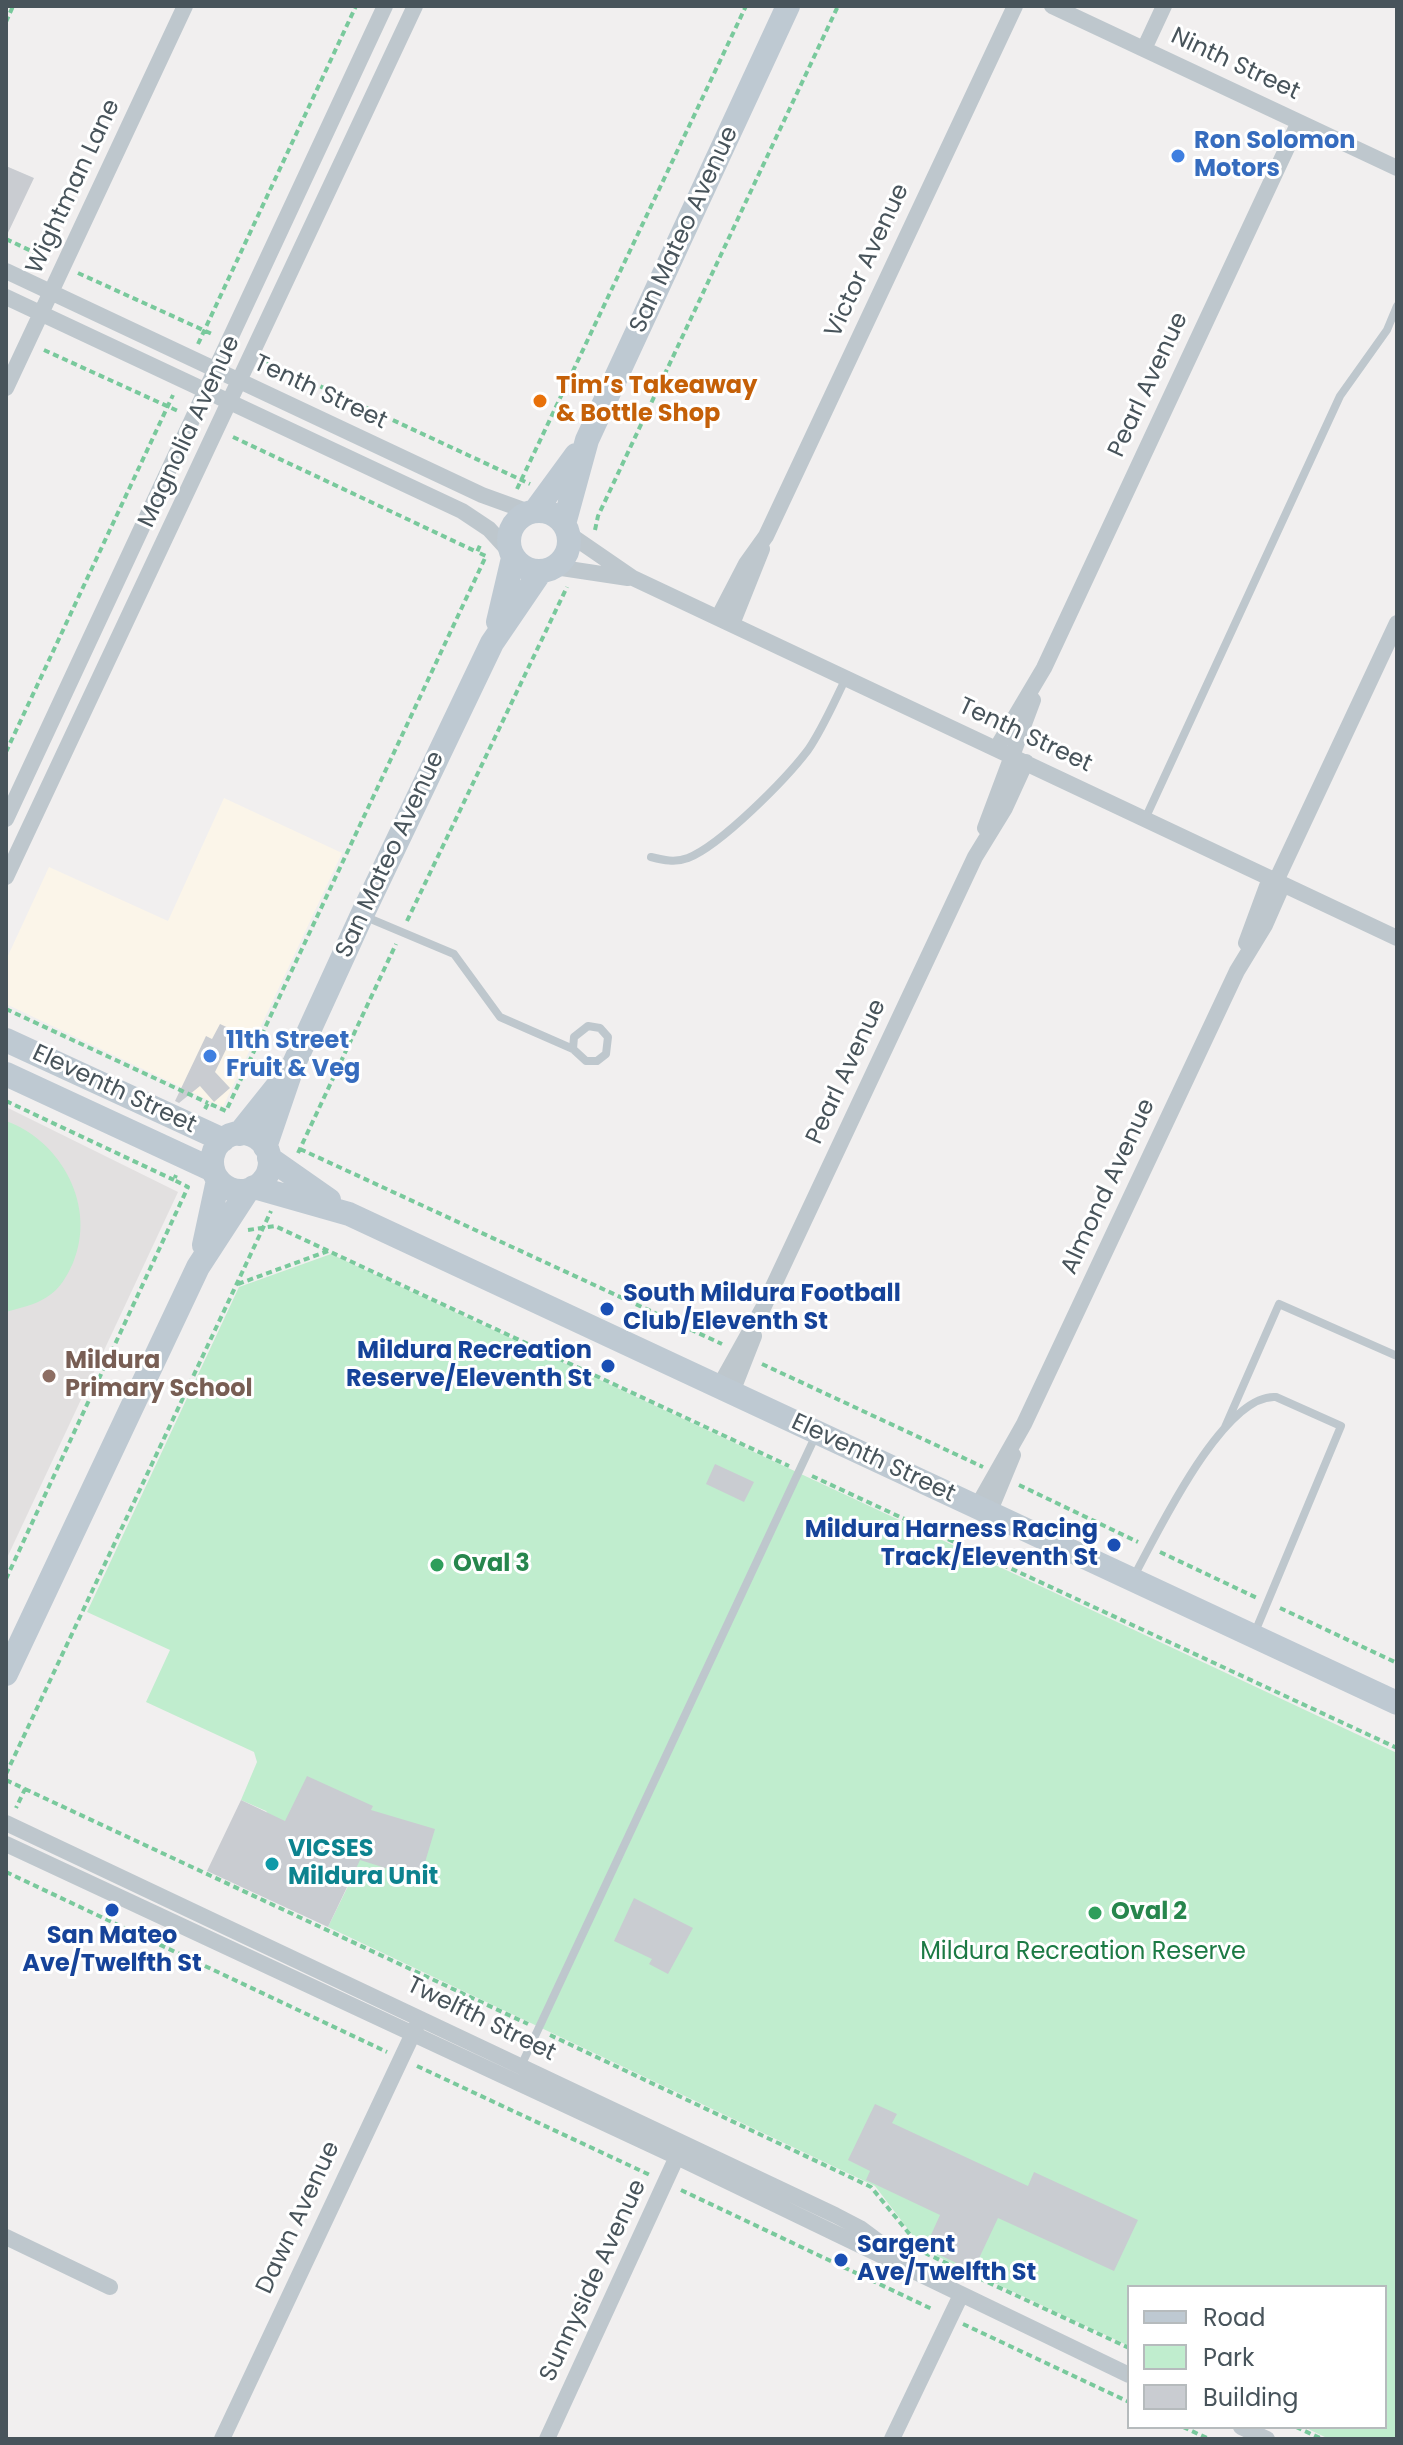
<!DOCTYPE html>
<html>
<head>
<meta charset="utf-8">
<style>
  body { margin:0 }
  #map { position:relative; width:1403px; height:2445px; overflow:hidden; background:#f1efef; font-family:Poppins,sans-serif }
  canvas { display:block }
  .frame { position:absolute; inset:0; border:8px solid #48545b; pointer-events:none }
  .legend { position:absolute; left:1127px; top:2285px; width:260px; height:144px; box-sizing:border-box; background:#fff; border:2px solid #b6bbbd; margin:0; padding:10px 14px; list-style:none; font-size:24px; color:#48545b }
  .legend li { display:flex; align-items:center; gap:16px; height:40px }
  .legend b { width:40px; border:2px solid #b6bbbd }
</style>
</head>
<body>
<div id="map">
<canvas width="1403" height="2445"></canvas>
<div class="frame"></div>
<ul class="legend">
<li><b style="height:10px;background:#bec9d2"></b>Road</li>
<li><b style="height:22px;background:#c0edce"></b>Park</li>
<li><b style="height:22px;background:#c9ccd1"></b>Building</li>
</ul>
</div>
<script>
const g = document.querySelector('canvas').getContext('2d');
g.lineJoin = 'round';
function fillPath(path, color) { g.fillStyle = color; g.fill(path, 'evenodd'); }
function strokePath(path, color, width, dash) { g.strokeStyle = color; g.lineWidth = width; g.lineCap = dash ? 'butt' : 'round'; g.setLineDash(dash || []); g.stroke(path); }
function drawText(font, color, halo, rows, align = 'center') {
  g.font = font + ' Poppins,sans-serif'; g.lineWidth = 6; g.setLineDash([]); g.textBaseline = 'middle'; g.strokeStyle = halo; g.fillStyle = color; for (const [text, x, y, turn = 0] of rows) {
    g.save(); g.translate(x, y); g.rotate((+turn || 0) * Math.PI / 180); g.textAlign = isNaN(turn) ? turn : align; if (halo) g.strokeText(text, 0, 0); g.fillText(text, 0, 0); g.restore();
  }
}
fillPath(new Path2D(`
  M224 798 342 853 223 1107 6 1004V960L49 867 168 921Z`), '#fbf5e9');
fillPath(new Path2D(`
  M6 1107 178 1192 6 1560Z`), '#e2e0e0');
fillPath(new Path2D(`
  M6 1121C62 1141 97 1207 73 1263 67 1276 60 1289 47 1297 35 1305 20 1308 6 1312Z
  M331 1254 1397 1753V2439H1329L1304 2427H1385V2287H1129V2346L924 2250 875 2186 328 1927 349 1884 283 1833 266 1811 241 1800 257 1762 254 1752 146 1702 170 1650 87 1612 239 1287Z`), '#c0edce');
fillPath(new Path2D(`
  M6 166 34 178 6 237Z
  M220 1024 235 1031 215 1072 230 1088 214 1102 200 1086 179 1103 175 1101 206 1036 212 1039Z
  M715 1464 754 1482 744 1502 706 1484Z
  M307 1776 373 1806 371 1810 435 1829 420 1879 360 1860 328 1927 207 1871 241 1800 285 1821Z
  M634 1898 693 1928 668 1974 649 1964 652 1959 614 1941Z
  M875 2104 897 2114 892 2123 1028 2186 1034 2172 1138 2220 1114 2271 998 2218 973 2271 925 2248 940 2215 866 2180 870 2171 848 2160Z`), '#c9ccd1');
strokePath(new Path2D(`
  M6 22 13 6
  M6 239 48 259
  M78 273 212 334
  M198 344 356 6
  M44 350 178 411
  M266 361 530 484
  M233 437 477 552
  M517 489 746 6
  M595 530 598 516 838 6
  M6 752 173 395
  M407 921 567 587
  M6 1009 208 1103
  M6 1101 174 1180
  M205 1109 208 1103 226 1111 479 571 486 556 477 552 481 543
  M300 1149 722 1344
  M298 1153 396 944
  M248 1230 275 1226 789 1466
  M238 1284 328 1251
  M762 1364 983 1467
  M812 1476 1397 1748
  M1019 1485 1138 1542
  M1160 1552 1257 1598
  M6 1579 188 1187 174 1180 176 1175
  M1280 1608 1397 1663
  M6 1774 271 1211
  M6 1780 25 1789 16 1808
  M25 1789 528 2024
  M6 1872 387 2052
  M550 2035 871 2187 925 2253 1129 2348
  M417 2066 652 2176
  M681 2190 934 2310
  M963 2324 1129 2402
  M1183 2427 1209 2439
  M1296 2427 1322 2439`), '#79c99c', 4, [6, 4]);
strokePath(new Path2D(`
  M1145 819 1340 396 1387 330 1397 306
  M651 857C663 860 675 863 688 858 721 845 786 779 808 750 823 728 834 702 846 678
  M366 917 454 954 500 1017 573 1049 586 1061H597L606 1054 608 1037 600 1028 588 1026 574 1037 573 1049
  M1225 1427 1279 1304 1397 1356
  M1133 1578C1156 1536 1223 1393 1276 1397L1341 1426 1255 1632
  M521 2066 815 1437`), '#bec7cd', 8);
strokePath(new Path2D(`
  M1052 6 1397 168
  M1144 49 1164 6
  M6 271 482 495 529 512
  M6 297 462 511 489 529 510 552
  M6 388 185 6
  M569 534 633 578 1397 938
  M555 567 628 578
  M718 618 746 564 766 536 1015 6
  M732 624 762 549
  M996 749 1044 668 1299 122
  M6 819 385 6
  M985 828 1033 700
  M6 877 415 6
  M1276 881 1397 623
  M1246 943 1270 878
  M719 1387 763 1308 975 857 1005 808 1026 762
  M732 1392 754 1336
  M977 1507 1024 1424 1237 971 1265 925 1283 884
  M989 1513 1013 1455
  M6 1823 835 2215 860 2228 903 2260
  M6 1844 677 2157 1129 2375
  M6 2237 110 2287
  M1241 2427 1267 2439
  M222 2439 417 2025
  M547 2439 680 2150
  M892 2439 960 2297`), '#bec7cd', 16);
strokePath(new Path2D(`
  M509 541a30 30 0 1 1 60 0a30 30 0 1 1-60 0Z
  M535 511 576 455
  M564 524 587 440 788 6
  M498 622 513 558
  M6 1040 223 1140
  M6 1074 213 1170
  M212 1162a29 29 0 1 1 58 0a29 29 0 1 1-58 0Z
  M239 1134 283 1079
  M265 1147 292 1068 362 915 492 643 541 571
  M269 1158 329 1200
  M254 1187 349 1214 1397 1703
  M204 1245 218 1180
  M6 1674 198 1267 248 1190`), '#bec9d2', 24);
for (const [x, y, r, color] of [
  [1178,156,8,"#3f7fe0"],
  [540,401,8,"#e8710a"],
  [210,1056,8,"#3f7fe0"],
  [607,1309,8,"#1a4fb4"],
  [608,1366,8,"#1a4fb4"],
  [49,1376,8,"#8d6e63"],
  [1114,1545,8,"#1a4fb4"],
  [437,1565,8,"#2e9e5b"],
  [272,1864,8,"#0f9aa8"],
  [112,1910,8,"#1a4fb4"],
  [1095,1913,8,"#2e9e5b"],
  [841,2260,8,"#1a4fb4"]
]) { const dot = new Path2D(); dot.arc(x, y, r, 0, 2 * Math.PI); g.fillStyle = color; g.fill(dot); strokePath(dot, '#fff', 3); }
drawText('24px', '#48545b', '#fff', [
  ["Ninth Street",1235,65,25],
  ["Wightman Lane",74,187,-65],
  ["San Mateo Avenue",685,230,-65],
  ["Victor Avenue",868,261,-65],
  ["Pearl Avenue",1149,385,-65],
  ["Tenth Street",320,393,25],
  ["Magnolia Avenue",190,432,-65],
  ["Tenth Street",1025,736,25],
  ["San Mateo Avenue",391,855,-65],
  ["Pearl Avenue",847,1072,-65],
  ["Eleventh Street",114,1090,25],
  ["Almond Avenue",1109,1187,-65],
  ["Eleventh Street",873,1459,25],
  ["Twelfth Street",481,2020,26],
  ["Dawn Avenue",299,2218,-65],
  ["Sunnyside Avenue",594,2281,-65]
]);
drawText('bold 24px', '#366cbe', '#fff', [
  ["Ron Solomon",1194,142],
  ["Motors",1194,170],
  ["11th Street",226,1042],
  ["Fruit & Veg",226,1070]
], 'left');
drawText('bold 24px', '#c56008', '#fff', [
  ["Tim’s Takeaway",556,387],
  ["& Bottle Shop",556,415]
], 'left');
drawText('bold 24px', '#164399', '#fff', [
  ["South Mildura Football",623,1295],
  ["Club/Eleventh St",623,1323],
  ["Mildura Recreation",592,1352,"right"],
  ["Reserve/Eleventh St",592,1380,"right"],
  ["Mildura Harness Racing",1098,1531,"right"],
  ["Track/Eleventh St",1098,1559,"right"],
  ["San Mateo",112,1937,"center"],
  ["Ave/Twelfth St",112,1965,"center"],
  ["Sargent",857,2246],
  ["Ave/Twelfth St",857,2274]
], 'left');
drawText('bold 24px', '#785e54', '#fff', [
  ["Mildura",65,1362],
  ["Primary School",65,1390]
], 'left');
drawText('bold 24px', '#27864d', '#fff', [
  ["Oval 3",453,1565],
  ["Oval 2",1111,1913]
], 'left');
drawText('bold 24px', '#0d838f', '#fff', [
  ["VICSES",288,1850],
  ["Mildura Unit",288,1878]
], 'left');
drawText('24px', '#1c7a44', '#fff', [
  ["Mildura Recreation Reserve",1083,1953]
]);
</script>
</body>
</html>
